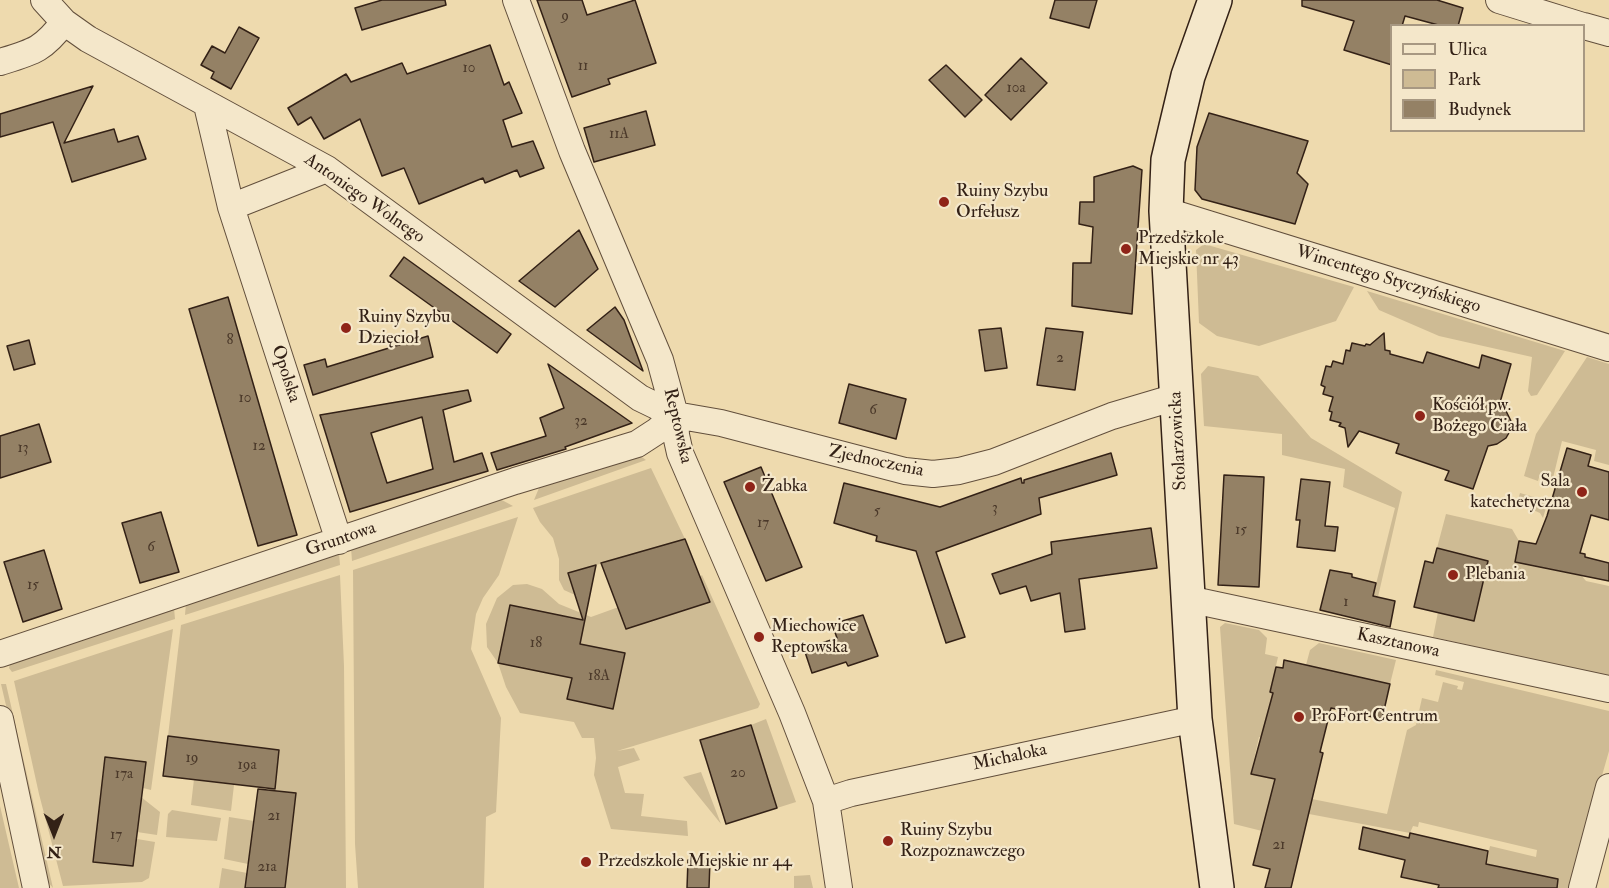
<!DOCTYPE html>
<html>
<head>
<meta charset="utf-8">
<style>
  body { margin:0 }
  #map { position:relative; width:1609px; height:888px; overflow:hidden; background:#eedaae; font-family:"IM FELL Double Pica",serif }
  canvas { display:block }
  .legend { position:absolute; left:1390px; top:24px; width:195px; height:108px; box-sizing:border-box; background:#f4e7ca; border:2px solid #a79882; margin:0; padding:8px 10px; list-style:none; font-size:18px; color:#332116 }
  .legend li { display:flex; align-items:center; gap:12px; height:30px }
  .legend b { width:30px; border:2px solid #a79882 }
  .north { position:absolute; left:24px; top:804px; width:60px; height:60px; -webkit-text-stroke:4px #f4e7ca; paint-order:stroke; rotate:180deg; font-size:16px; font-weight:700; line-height:24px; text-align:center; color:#332116 }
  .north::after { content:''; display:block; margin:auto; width:21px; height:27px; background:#332116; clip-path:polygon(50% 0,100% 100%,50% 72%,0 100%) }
</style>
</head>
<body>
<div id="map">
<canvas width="1609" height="888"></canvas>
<ul class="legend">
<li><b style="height:8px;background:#f4e7ca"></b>Ulica</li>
<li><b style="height:16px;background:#cebb94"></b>Park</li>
<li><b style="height:16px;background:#948165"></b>Budynek</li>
</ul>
<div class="north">N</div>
</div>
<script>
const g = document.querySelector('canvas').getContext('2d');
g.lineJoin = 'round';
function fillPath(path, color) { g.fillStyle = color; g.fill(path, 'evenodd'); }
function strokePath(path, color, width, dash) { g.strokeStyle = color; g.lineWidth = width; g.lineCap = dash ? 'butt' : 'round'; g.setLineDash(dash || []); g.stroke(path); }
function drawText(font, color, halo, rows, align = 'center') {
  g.font = font + ' "IM FELL Double Pica",serif'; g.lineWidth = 4.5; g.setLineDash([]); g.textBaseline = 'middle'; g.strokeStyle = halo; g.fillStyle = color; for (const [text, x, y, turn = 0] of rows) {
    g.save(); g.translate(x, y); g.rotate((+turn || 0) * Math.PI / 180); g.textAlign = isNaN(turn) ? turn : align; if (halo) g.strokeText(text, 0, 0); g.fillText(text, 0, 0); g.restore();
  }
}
fillPath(new Path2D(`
  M1204 244 1354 287 1336 321 1259 346 1217 336 1199 323 1196 250Z
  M1367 291 1565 351 1537 395 1531 396 1528 391 1532 357 1439 336 1379 310Z
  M1587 357 1609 364V465L1594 461 1596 450 1562 441 1553 478 1540 474 1538 481 1524 476 1536 434Z
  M1208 366 1258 376 1311 438 1402 492 1378 597 1373 596 1395 508 1343 487 1345 469 1282 455V434L1204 426 1201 374Z
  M639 455 646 460 534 500 539 488Z
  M651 468 685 539 569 573 575 595 564 590 559 580V559L553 538 540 522 533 508Z
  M1520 493 1548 501 1543 518 1540 513 1517 503Z
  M500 499 513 506 352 561 351 548Z
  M1446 514 1512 529 1519 541 1515 562 1581 575 1586 581 1609 586V677L1433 637 1438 612 1474 621 1488 561 1437 548Z
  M518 517 499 575 483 598 476 614 471 649 501 718 496 812 486 817 484 888H358L355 844 353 570Z
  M339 553 340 565 185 615 186 603Z
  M340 575 344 666 346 888H285L296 794 275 790 279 750 168 736 181 625Z
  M702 575 760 704 758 708 617 751 634 748 640 760 618 767 625 793 644 794 641 816 687 821 688 836 611 829 594 775 596 758 594 738H582L574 722 520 713 506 687 498 663 487 647 486 624 497 598 513 585 527 584 542 589 559 604 591 617 699 578ZM580 644 625 653 613 708 568 699Z
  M174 608 175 619 12 672 9 668 10 664Z
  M1225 623 1259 630 1267 638 1265 654 1278 657 1270 692 1273 693 1262 738 1259 737 1251 773 1314 788 1312 799 1387 814 1407 730 1416 725 1422 698 1438 702 1443 682 1458 686 1457 689 1462 690 1464 682 1435 675 1436 670 1609 711V751L1570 888H1532L1535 874 1486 864 1490 846 1536 857 1537 850 1419 822 1418 827 1413 826 1410 833 1309 814 1269 804 1262 831 1234 824 1220 627Z
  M173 629 151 790 143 788 146 762 105 757 93 862 133 866 137 839 155 842 149 878 142 882 63 886 39 794 14 681Z
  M1319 643 1396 660 1390 684 1306 665 1310 650Z
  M1 684H6L53 888 47 881Z
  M766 719 796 802 777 808 751 725Z
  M701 772 721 824 683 777Z
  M194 779 234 785 231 811 191 805Z
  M141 797 160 812 157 835 137 832Z
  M0 806 19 888H0Z
  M172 810 221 818 217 841 166 837 168 814Z
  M229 817 254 821 248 864 224 859Z
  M222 868 247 873 245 888H219Z
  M810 875 813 888H794V876Z`), '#cebb94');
const building = new Path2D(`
  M382 0H445L446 5 362 30 355 8Z
  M537 0H582L587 15 635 0 656 63 608 79 610 84 572 97Z
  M1055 0H1097L1089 28 1050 18Z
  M1302 0H1437L1463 8 1458 26H1442L1405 16 1402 26H1392V65L1344 50 1354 21 1302 6Z
  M239 27 259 38 231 89 211 78 214 72 201 65 212 46 225 53Z
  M490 45 504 85 509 82 522 113 503 120 512 147 533 141 544 168 520 177 517 170 485 183 483 178 419 204 404 168 382 176 360 119 324 139 311 117 298 125 288 108 346 74 351 82 402 63 407 74Z
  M1021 58 1047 83 1011 120 985 95Z
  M946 65 982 100 965 117 929 80Z
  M93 86 64 143 114 129 118 142 138 136 146 159 72 182 53 122 0 137V114Z
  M646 111 655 145 594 162 584 128Z
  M1209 113 1308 141 1297 173 1308 184 1295 224 1202 199 1195 190 1197 147Z
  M1133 166 1142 170 1132 314 1072 306 1073 263H1091L1093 227 1079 224 1080 202H1094V177Z
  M579 230 598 269 555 307 519 281Z
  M404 257 511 334 497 353 390 276Z
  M228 297 297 535 258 546 189 309Z
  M615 307 624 320 643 371 587 330Z
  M1001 328 1007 368 985 371 979 330Z
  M1046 328 1083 332 1075 390 1037 385Z
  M1384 333 1385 350 1390 351V354L1423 363 1427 352 1479 368 1482 355 1511 364 1499 406 1506 411 1511 421 1510 431 1506 438 1497 444 1488 446 1473 489 1445 480 1449 471 1396 453 1399 444 1359 431 1348 447 1345 428 1339 426 1341 423 1330 420 1332 412 1329 411 1333 397 1323 394 1325 387 1321 385 1326 366 1331 367 1333 361 1343 364 1346 350 1350 351 1352 343 1365 346 1366 344 1370 345Z
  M428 336 433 357 313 395 304 365 325 359 327 367Z
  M29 340 35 364 14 370 7 346Z
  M548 364 632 423 565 447 566 449 497 470 491 453 546 436 540 418 564 408Z
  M849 384 906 399 896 439 839 423Z
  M468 390 471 401 443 410 454 462 482 453 488 471 350 512 320 415ZM422 417 433 469 387 483 371 433Z
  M39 424 51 462 0 478V436Z
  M1567 448 1591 455 1588 466 1609 472V520L1591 515 1580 553 1585 554V557L1609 563V581L1515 562 1519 541 1536 544 1547 516Z
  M1111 453 1117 475 1039 498 1041 514 936 552 965 637 946 643 916 551 876 541 877 536 834 523 844 483 940 507 1021 478 1022 483H1024V480Z
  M761 467 802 567 766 581 724 482Z
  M1224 475 1264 477 1259 587 1218 585Z
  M1301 479 1330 482 1325 526 1338 527 1335 551 1297 547 1300 520H1296Z
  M161 512 179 572 140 583 122 523Z
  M1151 528 1157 568 1079 579 1085 629 1065 632 1060 593 1031 601 1026 586 1000 594 992 574 1052 554 1051 542Z
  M685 539 710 602 626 629 601 563Z
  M1437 548 1488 561 1474 621 1414 607 1425 561 1433 563Z
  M44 550 62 609 23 622 4 562Z
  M596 565 580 644 625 653 613 709 567 699 572 678 498 663 510 605 583 620 568 573Z
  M1330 570 1352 574V577L1376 583 1373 596 1395 601 1390 627 1320 610Z
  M863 615 878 656 848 666 846 662 812 673 804 649 837 638 832 624Z
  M1284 660 1390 684 1382 719 1331 708 1320 752 1323 753 1291 888H1265L1270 869 1253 865 1275 779 1251 774 1273 693 1270 692 1276 667 1283 668Z
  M751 725 777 808 726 824 700 740Z
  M168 736 279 750 275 789 163 776Z
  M105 757 146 762 133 866 93 862Z
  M258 789 296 793 285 888H245Z
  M1363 827 1409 838 1410 833 1488 851 1486 864 1558 879 1557 888H1438L1439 885 1401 877 1405 860 1359 849Z
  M688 860H710L709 888H687Z`);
fillPath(building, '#948165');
strokePath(building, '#332116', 1.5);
const street = new Path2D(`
  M44 0 64 22 88 39 327 169 640 398 675 415 721 423 905 471 933 474 959 471 994 462 1112 416 1176 397
  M516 0 572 151 660 360 675 415 676 435 680 453 792 713 826 801 839 888
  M1499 0 1583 26
  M1584 26 1609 33
  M0 62C33 52 43 50 64 22
  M207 105 231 207 339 541
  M231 207 327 169
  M1166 211 1609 348
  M1188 599 1609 689
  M0 654 515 481 637 444 657 431 675 415
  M0 719 36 888
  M826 801 851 793 1195 719
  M1582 888 1609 787`);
const secondary = new Path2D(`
  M1215 0 1188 76 1168 160 1166 211 1195 719 1217 888`);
strokePath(street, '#624f3c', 28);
strokePath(secondary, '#332116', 36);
strokePath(street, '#f4e7ca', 26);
strokePath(secondary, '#f4e7ca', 33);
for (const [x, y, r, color] of [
  [944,202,6,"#8f2418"],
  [1126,249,6,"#8f2418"],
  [346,328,6,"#8f2418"],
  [1420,416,6,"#8f2418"],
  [750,487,6,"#8f2418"],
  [1582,492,6,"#8f2418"],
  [1453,575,6,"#8f2418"],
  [759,637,6,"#8f2418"],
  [1299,717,6,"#8f2418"],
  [888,841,6,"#8f2418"],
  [586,862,6,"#8f2418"]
]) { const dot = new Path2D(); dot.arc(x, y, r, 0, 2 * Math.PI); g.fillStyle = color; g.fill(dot); strokePath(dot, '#f4e7ca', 2); }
drawText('15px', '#4b392a', null, [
  ["9",565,17],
  ["11",583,67],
  ["10",469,69],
  ["10a",1016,89],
  ["11A",619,135],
  ["8",230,341],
  ["2",1060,359],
  ["10",245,399],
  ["6",873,411],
  ["32",581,422],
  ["12",259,447],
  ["13",23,449],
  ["3",995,509],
  ["5",877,512],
  ["17",763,524],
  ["15",1241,531],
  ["6",151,548],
  ["15",33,586],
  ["1",1346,603],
  ["18",536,644],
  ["18A",599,677],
  ["19",192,759],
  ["19a",247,766],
  ["20",738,774],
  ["17a",124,775],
  ["21",274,817],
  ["17",116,836],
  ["21",1279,846],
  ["21a",267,868]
]);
drawText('18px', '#332116', '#f4e7ca', [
  ["Ruiny Szybu",956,192],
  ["Orfełusz",956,213],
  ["Przedszkole",1138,239],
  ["Miejskie nr 43",1138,260],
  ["Ruiny Szybu",358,318],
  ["Dzięcioł",358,339],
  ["Kościół pw.",1432,406],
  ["Bożego Ciała",1432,427],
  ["Sala",1570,482,"right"],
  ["katechetyczna",1570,503,"right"],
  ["Żabka",762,487],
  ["Plebania",1465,575],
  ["Miechowice",771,627],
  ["Reptowska",771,648],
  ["ProFort Centrum",1311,717],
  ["Ruiny Szybu",900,831],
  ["Rozpoznawczego",900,852],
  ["Przedszkole Miejskie nr 44",598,862]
], 'left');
drawText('18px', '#332116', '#f4e7ca', [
  ["Antoniego Wolnego",364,199,35],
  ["Wincentego Styczyńskiego",1388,280,17],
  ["Opolska",285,374,72],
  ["Reptowska",677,426,77],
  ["Stolarzowicka",1179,441,-93],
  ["Zjednoczenia",876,462,12],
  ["Gruntowa",341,540,-19],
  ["Kasztanowa",1398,644,12],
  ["Michaloka",1010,758,-12]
]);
</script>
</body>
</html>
